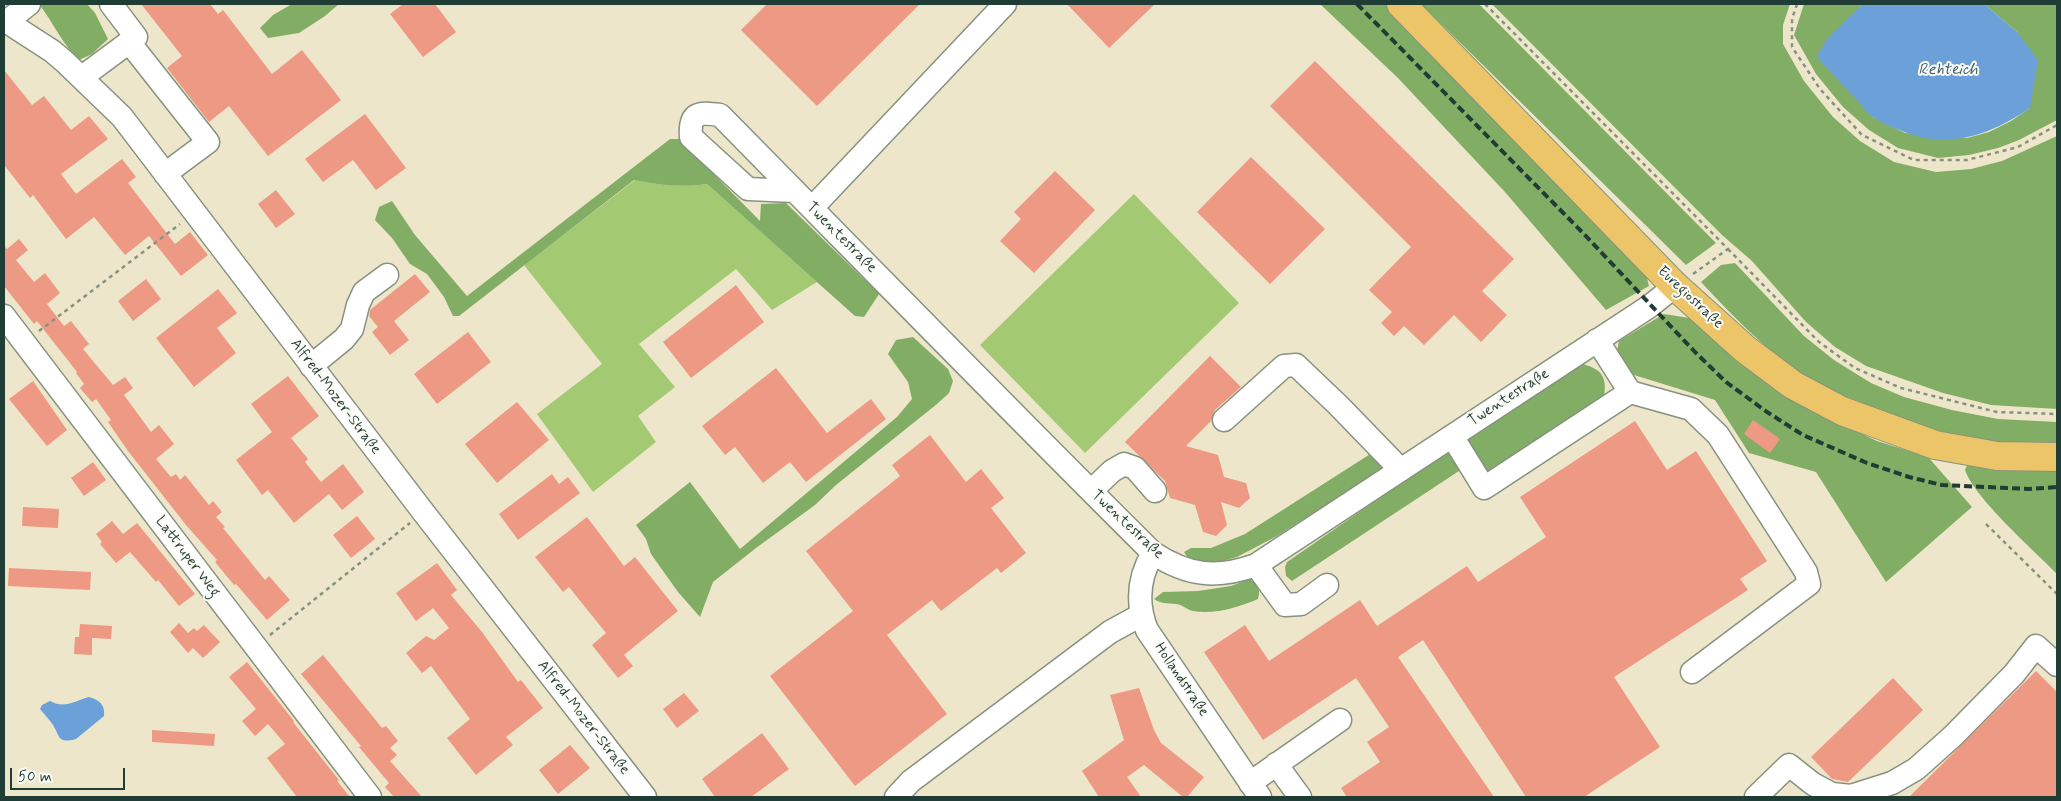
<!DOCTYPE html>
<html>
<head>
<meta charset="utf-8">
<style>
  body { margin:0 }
  #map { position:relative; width:2061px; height:801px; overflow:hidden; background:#eee6ca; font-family:Mynerve,sans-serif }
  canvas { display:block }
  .frame { position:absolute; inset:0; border:5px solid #1f3d34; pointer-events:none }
  .scale { position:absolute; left:10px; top:768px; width:115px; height:22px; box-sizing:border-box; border:2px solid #1f3d34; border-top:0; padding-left:6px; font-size:15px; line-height:18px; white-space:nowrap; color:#1f3d34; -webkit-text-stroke:4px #fdfcf7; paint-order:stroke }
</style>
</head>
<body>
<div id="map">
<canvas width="2061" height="801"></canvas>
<div class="frame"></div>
<div class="scale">50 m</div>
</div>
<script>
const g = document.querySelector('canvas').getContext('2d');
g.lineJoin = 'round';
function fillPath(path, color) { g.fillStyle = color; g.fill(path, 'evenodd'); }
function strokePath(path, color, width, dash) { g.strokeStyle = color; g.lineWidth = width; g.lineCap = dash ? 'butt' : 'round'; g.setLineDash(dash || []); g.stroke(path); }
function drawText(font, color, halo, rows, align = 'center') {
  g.font = font + ' Mynerve,sans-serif'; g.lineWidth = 4; g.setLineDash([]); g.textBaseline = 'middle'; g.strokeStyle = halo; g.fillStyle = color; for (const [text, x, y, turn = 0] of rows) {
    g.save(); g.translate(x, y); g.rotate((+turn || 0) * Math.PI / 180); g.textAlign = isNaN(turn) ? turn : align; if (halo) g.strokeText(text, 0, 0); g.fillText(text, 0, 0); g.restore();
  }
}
fillPath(new Path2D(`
  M635 180C659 185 682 188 707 184L817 282 772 310 736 269 639 344 675 387 638 416 656 442 593 492 537 414 602 364 524 265Z
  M1134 194 1239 303 1085 453 980 345Z`), '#a3c973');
fillPath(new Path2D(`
  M39 4H87L95 13 108 39 92 54 79 60C62 44 53 22 39 4Z
  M292 4H339L325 16 299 33 268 38 260 28 273 15Z
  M1320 4H1387L1642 259 1649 286 1606 310 1505 192 1398 78Z
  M1421 4H1479L1716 243 1686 265Z
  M1492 4H1790L1783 25V44L1804 81 1833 117 1860 141 1894 162 1936 172 1971 169 2002 161 2057 136V409L1991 405 1943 393 1866 366 1835 347 1806 322 1752 261 1722 235Z
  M1804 4H1863L1855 13 1873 117 1905 133 1967 138 1989 132 2011 121 2030 108 2017 32 1984 4H2057V120L2019 140 1998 148 1969 155 1938 158 1898 148 1869 130 1843 107 1816 74 1794 35Z
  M670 139H679L760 221 761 204 786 203 879 294 864 317 855 316 707 184C682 188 659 185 634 180L459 316H453L444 297 427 274 410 264 392 238 375 220 379 207 392 201 415 235 467 296Z
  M1735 263 1804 336 1834 360 1871 383 1904 397 1952 410 1998 419 2057 422V443C2041 443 2024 444 2008 443 1928 439 1844 407 1780 358 1751 335 1726 309 1701 282L1721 265Z
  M1664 314 1702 320 1824 416 1877 441 1928 457 1972 507 1886 582 1816 472 1749 453 1715 400 1634 375 1620 361 1617 351 1619 341Z
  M913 337 948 369 953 381 949 393 937 404 836 485 815 505 756 548 713 582 700 617 678 592 651 554 646 539 636 525 690 482 740 549 897 417 912 399 908 382 888 354 896 340Z
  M1583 364C1603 370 1607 377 1604 398L1489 475 1464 440 1510 409Z
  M1452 448 1465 467 1292 581 1286 576 1285 567 1287 562Z
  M1375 451 1385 467 1277 536 1237 557 1216 563 1190 561 1184 552 1191 548H1211L1245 534Z
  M1968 463 2057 468V574C2034 550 1975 499 1965 470Z
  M1250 579C1258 585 1261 589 1258 599 1239 607 1214 615 1193 611 1187 610 1182 604 1176 604 1167 603 1161 604 1154 599L1163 592 1198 591 1231 586Z`), '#82ad65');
fillPath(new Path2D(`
  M1863 4H1984L2017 32 2038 60 2030 108C1989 136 1946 151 1897 129 1889 126 1880 122 1873 117 1867 113 1862 106 1857 100 1845 87 1832 74 1820 61L1817 56 1827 39Z
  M89 697C100 700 105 705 104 716L76 739C57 744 60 736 53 725 49 719 44 714 40 709L42 705 50 701C64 709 75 701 89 697Z`), '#6ca0d8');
fillPath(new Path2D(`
  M141 4H210L218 14 223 10 272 74 302 50 341 100 268 156 229 106 209 122 167 68 182 56Z
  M403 4H435L456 32 423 57 390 14Z
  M767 4H920L817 106 741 30Z
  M1067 4H1155L1109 48Z
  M1315 61 1514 259 1482 291 1507 315 1481 342 1454 315 1424 345 1404 326 1394 336 1381 323 1392 312 1369 290 1411 247 1270 106Z
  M4 70 32 105 44 96 71 130 89 116 108 139 61 174 76 194 122 159 136 177 128 183 175 244 190 232 208 255 181 276 149 236 125 255 94 217 66 239 33 195 30 198 4 165Z
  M365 114 406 168 376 190 353 160 323 182 305 159Z
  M1251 157 1325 229 1270 284 1197 212Z
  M1055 171 1095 210 1034 273 1000 241 1021 219 1014 212Z
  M276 190 295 214 276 228 258 204Z
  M19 239 28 250 16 260 34 282 45 273 60 293 47 304 64 326 71 321 89 344 83 349 113 385 125 377 133 388 124 395 151 432 159 425 174 444 156 459 171 477 176 474 180 480 185 475 209 505 213 501 222 512 216 517 225 527 223 528 265 580 269 576 290 600 267 620 236 584 234 585 215 562 217 560 186 525 128 451 108 422 111 420 96 399 92 402 80 388 84 384 76 373 77 372 37 321 34 324 4 286V246L7 249Z
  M415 274 430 292 394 321 409 340 390 355 372 332 378 327 369 316 370 310Z
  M146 279 161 299 133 321 118 301Z
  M736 285 764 322 691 378 663 342Z
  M218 289 237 313 217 328 236 353 194 387 156 338Z
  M468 332 491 362 437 404 414 374Z
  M1210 356 1241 387 1215 410 1211 421 1186 446 1218 455 1224 477 1246 483 1250 498 1239 508 1221 502 1227 525 1216 536 1203 532 1195 505 1170 498 1165 481 1125 442Z
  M776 368 827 433 871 399 886 419 806 482 790 462 763 483 735 447 725 455 702 426Z
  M288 376 319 416 291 438 308 459 305 462 321 482 343 464 364 492 342 510 329 494 294 523 268 490 262 495 236 460 272 432 251 404Z
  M33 381 67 430 47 446 9 399Z
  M517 402 549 440 497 483 465 444Z
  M1753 420 1780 439 1770 453 1744 434Z
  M1635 421 1667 470 1696 451 1767 561 1740 579 1748 590 1614 677 1660 747 1584 797H1526L1423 640 1398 657 1494 797H1347L1341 788 1380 762 1367 742 1389 727 1356 678 1263 740 1204 652 1245 625 1269 661 1360 600 1377 626 1467 566 1478 582 1546 537 1520 497Z
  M930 435 966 482 981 469 1004 498 991 508 1026 553 1001 573 997 568 941 611 932 600 887 635 947 714 855 786 770 676 853 611 806 551 900 476 892 465Z
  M93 462 106 480 84 496 71 478Z
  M552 474 559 484 568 477 580 493 518 540 499 514Z
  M23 507 59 509 58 528 22 526Z
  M357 516 375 539 351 558 333 535Z
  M587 517 624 566 635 557 678 611 624 655 633 666 618 678 592 645 606 633 569 587 563 592 535 557Z
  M112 521 123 534 137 523 195 594 179 606 158 580 156 582 130 552 116 563 100 544 102 542 96 534Z
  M437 563 457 590 451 595 482 632 518 682 521 680 543 708 506 737 513 745 476 775 447 738 470 719 431 666 422 673 406 653 426 636 434 640 449 628 433 608 416 621 396 593Z
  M9 568 91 572 90 590 8 586Z
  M179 623 188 633 194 628 197 631 204 625 220 642 203 658 193 648 188 653 170 632Z
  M80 624 112 626 111 639 92 638V655L74 654 75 637H79Z
  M323 655 382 728 386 726 398 741 390 748 397 755 390 761 422 797H394L385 787 389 783 359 747 361 746 301 674Z
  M247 662 294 721 293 722 339 780 337 781 350 797H297L267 758 285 744 268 724 255 736 242 721 256 709 229 677Z
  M2036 671 2057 692V797H1909Z
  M1893 678 1923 710 1848 782 1832 779 1811 757Z
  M1139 688 1154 730 1161 743 1204 777 1187 797H1183L1144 765 1127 777 1141 797H1099L1082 771 1124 740 1110 695Z
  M684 693 699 711 677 728 663 709Z
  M152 730 215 734 214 746 152 742Z
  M762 733 789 769 751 797H715L702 779Z
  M570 745 590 768 558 794 539 770Z`), '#ed9983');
const minor = new Path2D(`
  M4 20 52 51 65 62 122 117 424 513 645 797
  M6 22 29 4
  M129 42 208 142 165 174
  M82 77 136 37 111 4
  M795 191 748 189 691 137C689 112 699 112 720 115 864 261 1007 408 1153 553 1188 576 1217 579 1256 565L1650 306 1675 286
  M812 208 1005 4
  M4 316 370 797
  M311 366 344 339 352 329 358 305 364 292 387 275
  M1630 392 1691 409 1718 435 1806 572 1809 584 1692 672
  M1224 420 1284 366 1296 365 1338 405 1401 470
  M1452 436 1484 488 1630 392 1597 340
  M1091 491 1112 471 1124 464 1135 468 1155 491
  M1153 553C1138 578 1136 603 1147 630L1260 797
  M1256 565 1285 605 1301 604 1327 585
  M1276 764 1300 797
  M1250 783 1340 720
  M896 797 911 781 1110 632 1141 615
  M1756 797 1789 765 1813 784 1832 794 1851 796 1892 783 1916 769 1953 736 2014 674 2036 646 2057 665`);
const major = new Path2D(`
  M1401 4 1675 286 1745 349 1793 385 1842 411 1935 445 1997 456 2057 457`);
strokePath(minor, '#86927f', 25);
strokePath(major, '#86927f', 30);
strokePath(new Path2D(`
  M1485 4 1728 249 1693 274
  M1797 4 1792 19V47L1820 89 1862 135 1914 160H1967L2018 147 2057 125
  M1728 249 1819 342 1855 368 1901 388 1997 412 2057 414
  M39 331 180 224
  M1986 524 2057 594
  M270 635 410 523`), '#86927f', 2.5, [4, 4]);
strokePath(minor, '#fff', 22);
strokePath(major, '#edc569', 28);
strokePath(new Path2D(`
  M1357 4 1583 233 1695 352 1726 382 1767 412 1803 435 1867 463 1909 477 1942 485 2029 489 2057 487`), '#1f3d34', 4, [8, 4]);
drawText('15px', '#1f3d34', '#fdfcf7', [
  ["Twentestraße",841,238,45],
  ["Euregiostraße",1690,298,43],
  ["Alfred-Mozer-Straße",335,397,53],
  ["Twentestraße",1509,398,-33],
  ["Twentestraße",1127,525,43],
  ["Lattruper Weg",187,557,53],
  ["Hollandstraße",1181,680,56],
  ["Alfred-Mozer-Straße",583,718,52]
]);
drawText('italic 16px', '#3a606d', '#fdfcf7', [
  ["Rehteich",1948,71]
]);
</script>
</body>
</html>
